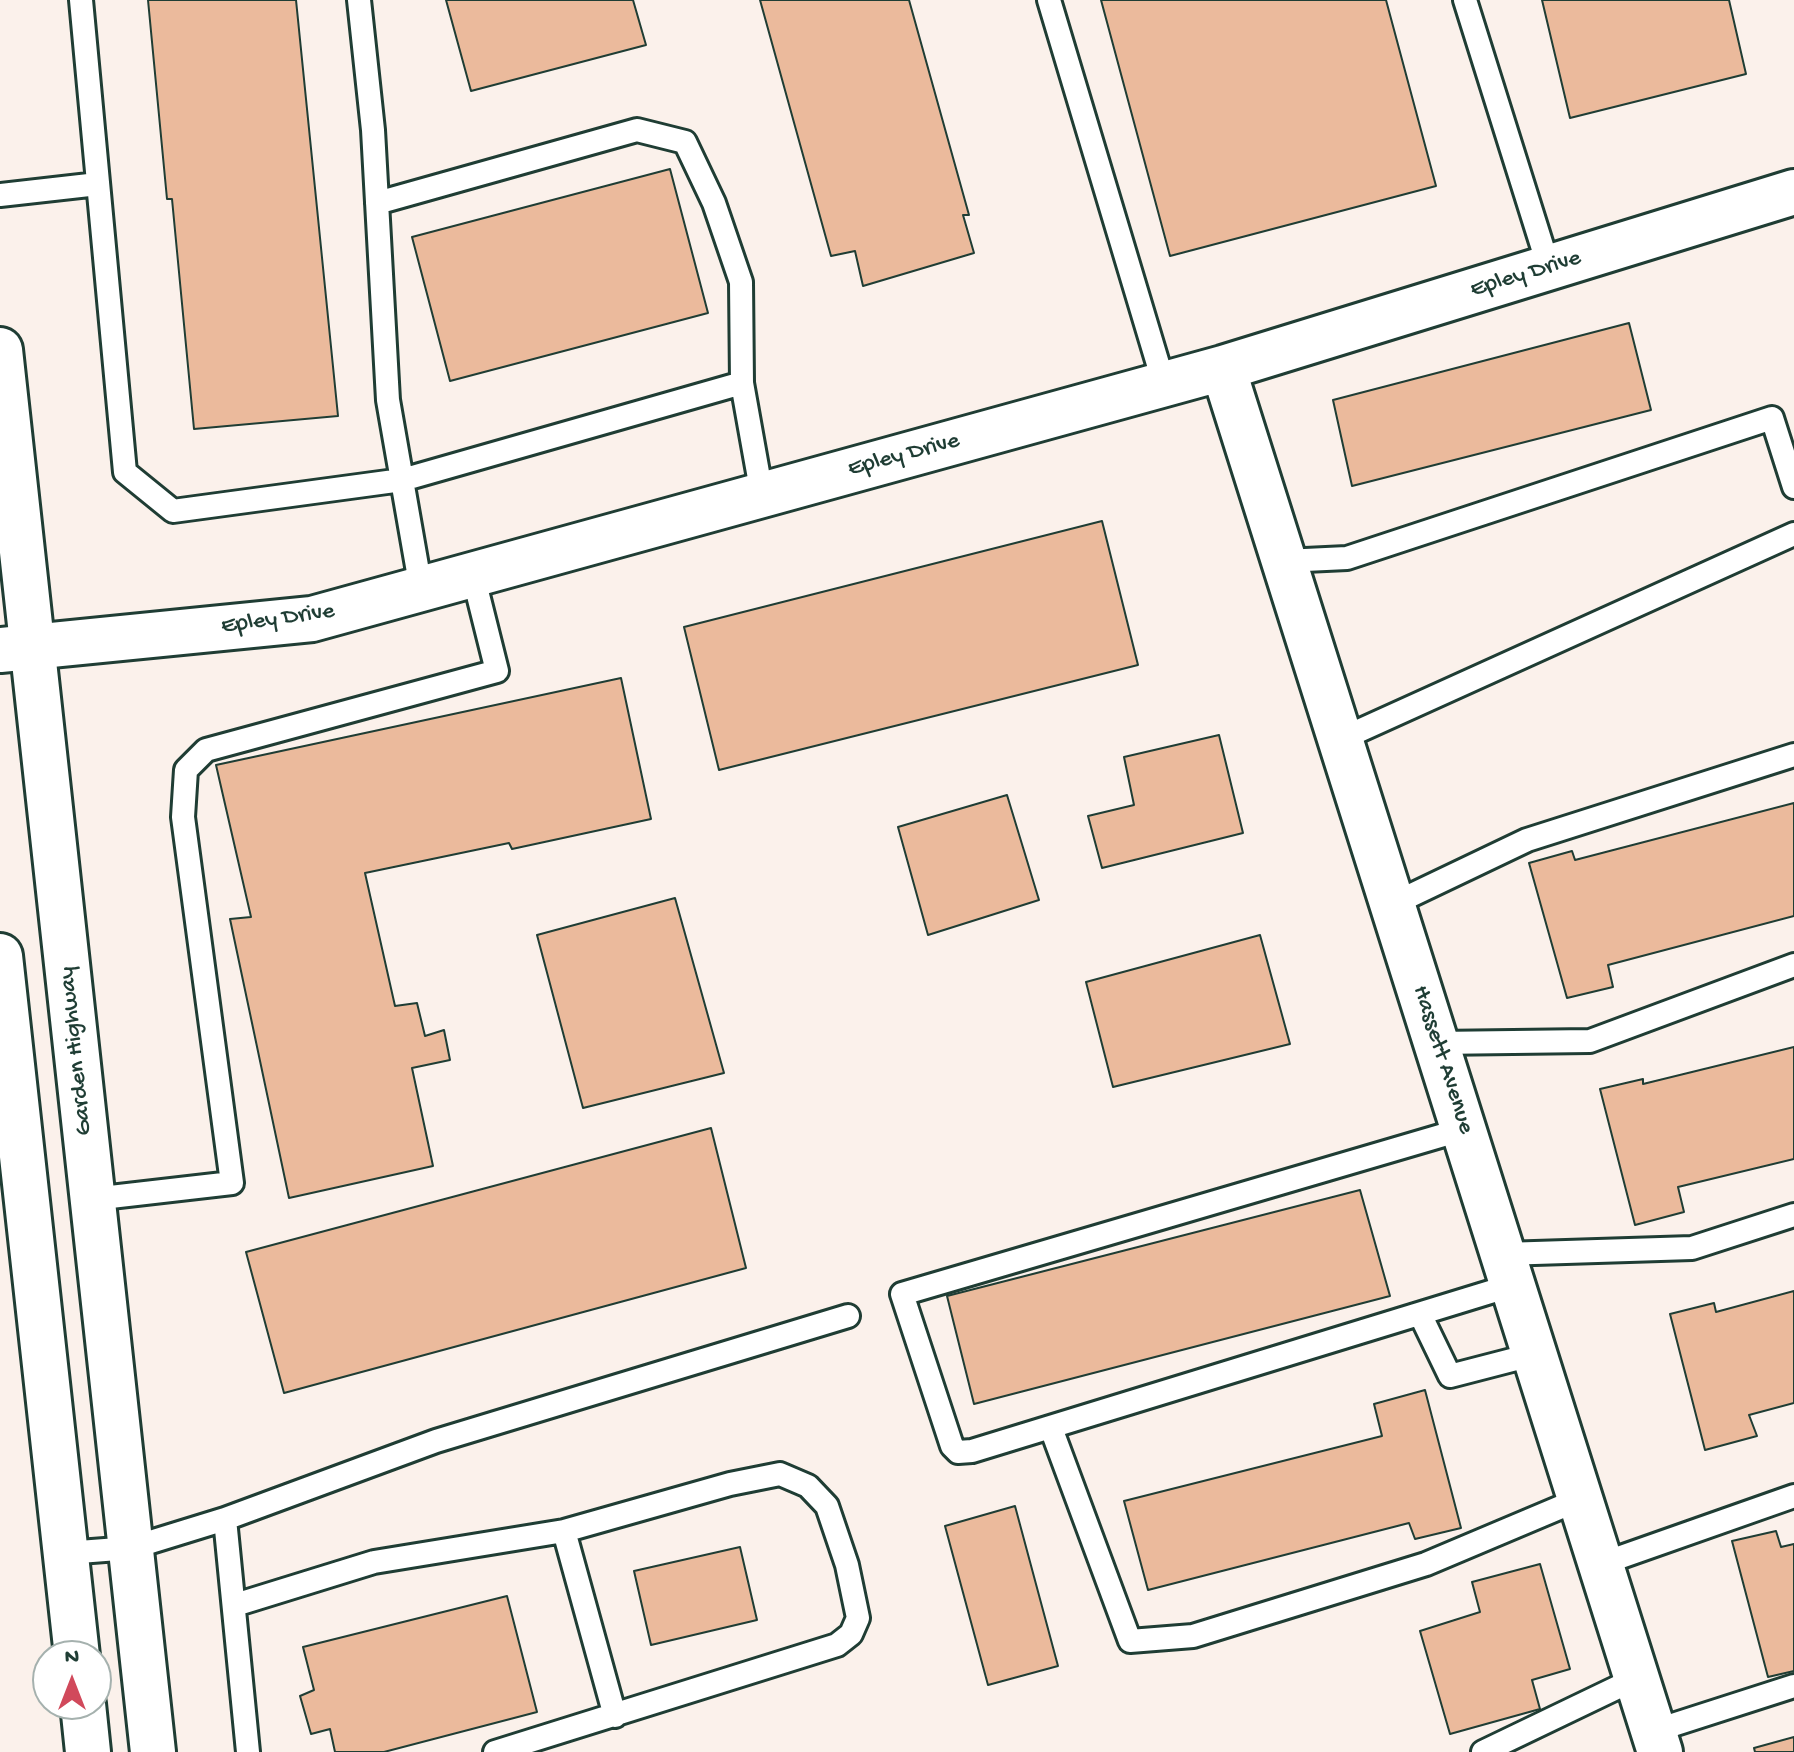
<!DOCTYPE html>
<html>
<head>
<meta charset="utf-8">
<style>
  body { margin:0 }
  #map { position:relative; width:1794px; height:1752px; overflow:hidden; background:#fbf1eb; font-family:"Gochi Hand",sans-serif }
  canvas { display:block }
  .north { position:absolute; left:32px; top:1640px; width:80px; height:80px; box-sizing:border-box; background:#fff; border:2px solid #a5b1ae; border-radius:50%; rotate:0deg; font-size:22px; font-weight:700; line-height:32px; text-align:center; color:#1f3d34 }
  .north::after { content:''; display:block; margin:auto; width:28px; height:36px; background:#d1495b; clip-path:polygon(50% 0,100% 100%,50% 72%,0 100%) }
</style>
</head>
<body>
<div id="map">
<canvas width="1794" height="1752"></canvas>
<div class="north">N</div>
</div>
<script>
const g = document.querySelector('canvas').getContext('2d');
g.lineJoin = 'round';
function fillPath(path, color) { g.fillStyle = color; g.fill(path, 'evenodd'); }
function strokePath(path, color, width, dash) { g.strokeStyle = color; g.lineWidth = width; g.lineCap = dash ? 'butt' : 'round'; g.setLineDash(dash || []); g.stroke(path); }
function drawText(font, color, halo, rows, align = 'center') {
  g.font = font + ' "Gochi Hand",sans-serif'; g.lineWidth = 6; g.setLineDash([]); g.textBaseline = 'middle'; g.strokeStyle = halo; g.fillStyle = color; for (const [text, x, y, turn = 0] of rows) {
    g.save(); g.translate(x, y); g.rotate((+turn || 0) * Math.PI / 180); g.textAlign = isNaN(turn) ? turn : align; if (halo) g.strokeText(text, 0, 0); g.fillText(text, 0, 0); g.restore();
  }
}
const building = new Path2D(`
  M148 0H296L338 416 194 429 172 199H167Z
  M446 0H633L646 45 471 91Z
  M760 0H909L969 215H963L974 253 863 286 855 251 831 256Z
  M1101 0H1386L1436 186 1170 256Z
  M1542 0H1729L1746 74 1570 118Z
  M670 169 708 313 450 381 412 237Z
  M1629 323 1651 410 1352 486 1333 400Z
  M1102 521 1138 665 719 770 684 627Z
  M621 678 651 819 512 849 509 843 365 873 395 1006 417 1003 425 1036 444 1030 450 1060 412 1068 433 1166 289 1198 230 919 251 917 216 765Z
  M1219 735 1243 833 1102 868 1088 816 1134 805 1124 757Z
  M1007 795 1039 900 928 935 898 827Z
  M1794 803V916L1608 965 1613 987 1567 998 1529 863 1572 851 1575 860Z
  M675 898 724 1073 583 1108 537 935Z
  M1260 935 1290 1044 1113 1087 1086 982Z
  M1794 1047V1159L1678 1187 1684 1212 1635 1225 1600 1089 1643 1079V1084Z
  M711 1128 746 1268 284 1393 246 1252Z
  M1360 1190 1390 1296 974 1404 947 1296Z
  M1794 1291V1403L1749 1415 1757 1436 1705 1450 1670 1314 1714 1303 1716 1312Z
  M1425 1390 1461 1528 1415 1539 1409 1523 1148 1590 1124 1501 1382 1436 1374 1404Z
  M1015 1506 1058 1666 988 1685 945 1526Z
  M1776 1531 1781 1547 1794 1544V1671L1768 1677 1732 1541Z
  M740 1547 757 1620 651 1645 634 1571Z
  M1540 1564 1570 1669 1532 1680 1540 1709 1450 1734 1420 1631 1480 1612 1472 1582Z
  M507 1596 537 1712 384 1752H335L330 1729 311 1734 300 1696 314 1690 303 1647Z
  M1794 1737V1752H1755L1754 1748Z`);
fillPath(building, '#ebba9c');
strokePath(building, '#1f3d34', 2);
const service = new Path2D(`
  M81 0 125 472 173 511 402 480 742 383 762 495
  M359 0 373 130 388 400 421 589
  M1049 0 1164 384
  M1465 0 1549 268
  M0 195 98 184
  M377 203 637 130 685 142 714 203 741 282 742 383
  M1284 561 1347 558 1772 418 1794 487
  M1341 739 1794 534
  M1393 904 1527 840 1794 755
  M1436 1043 1590 1041 1794 965
  M1464 1129 902 1294 952 1446 958 1452 972 1451 1513 1285
  M93 1199 232 1183 183 817 186 770 206 750 497 671 473 575
  M1503 1254 1692 1248 1794 1215
  M1420 1314 1450 1376 1535 1354
  M1051 1428 1130 1641 1193 1636 1426 1564 1580 1499
  M225 1519 248 1752
  M564 1531 615 1716
  M66 1553 131 1548 225 1519 436 1441 848 1316
  M1601 1564 1794 1496
  M235 1605 374 1562 564 1531 730 1484 780 1474 808 1486 827 1506 847 1565 858 1618 851 1634 837 1645 495 1752
  M1654 1731 1794 1686
  M1483 1752 1637 1678`);
const minor = new Path2D(`
  M1223 368 1660 1752
  M0 650 312 619 1223 368 1794 192`);
const secondary = new Path2D(`
  M0 350 153 1752
  M0 956 77 1656
  M83 1704 88 1752`);
strokePath(service, '#1f3d34', 28);
strokePath(minor, '#1f3d34', 50);
strokePath(secondary, '#1f3d34', 50);
strokePath(service, '#fff', 22);
strokePath(minor, '#fff', 44);
strokePath(secondary, '#fff', 44);
drawText('24px', '#1f3d34', '#fff', [
  ["Epley Drive",1526,275,-17],
  ["Epley Drive",904,456,-15],
  ["Epley Drive",278,620,-8],
  ["Garden Highway",77,1051,-96],
  ["Hassett Avenue",1442,1060,72]
]);
</script>
</body>
</html>
